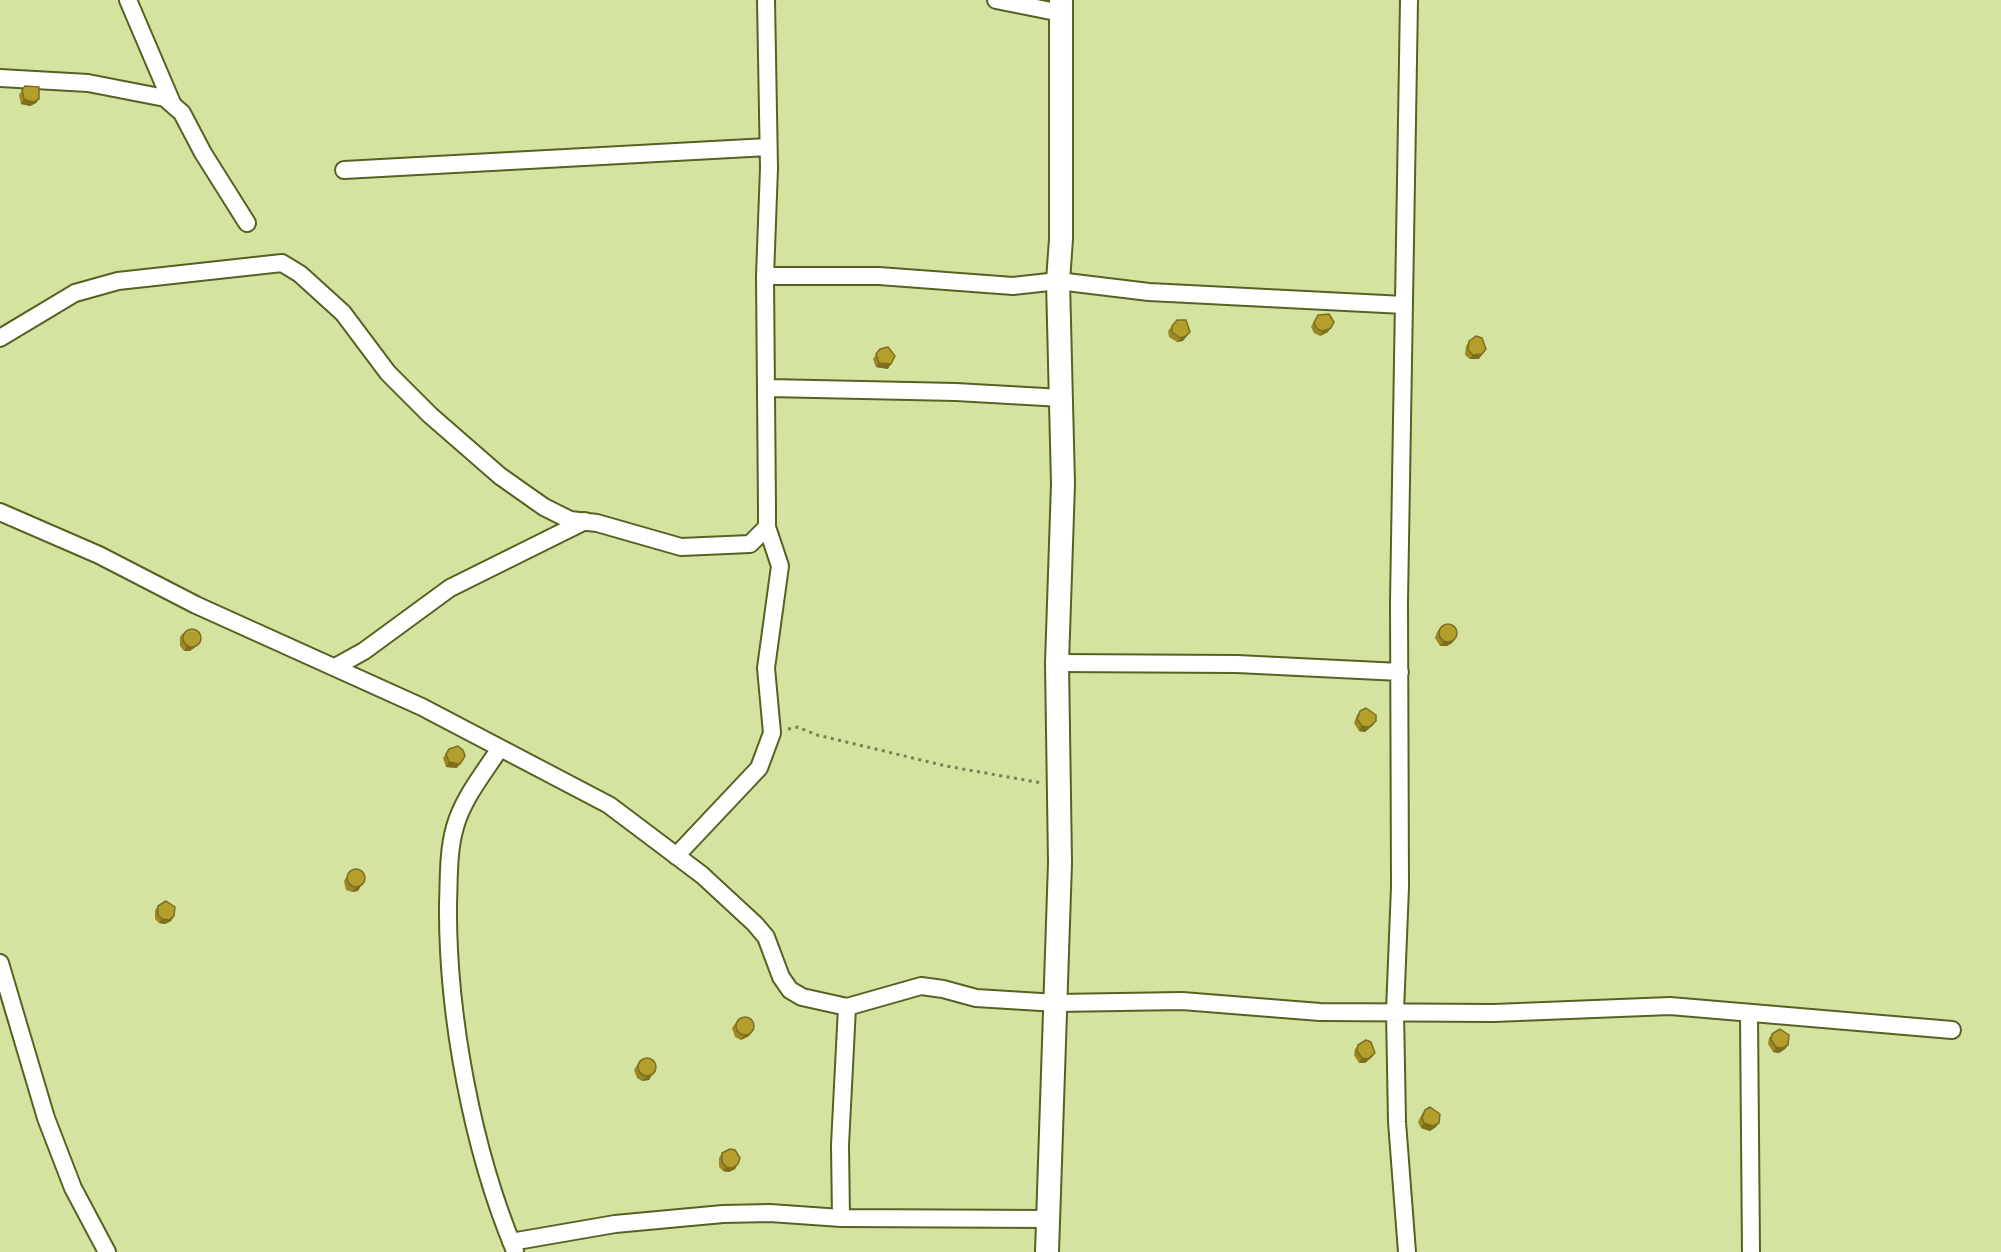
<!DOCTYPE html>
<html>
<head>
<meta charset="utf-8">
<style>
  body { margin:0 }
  canvas { display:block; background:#d5e3a1 }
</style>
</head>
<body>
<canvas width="2001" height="1252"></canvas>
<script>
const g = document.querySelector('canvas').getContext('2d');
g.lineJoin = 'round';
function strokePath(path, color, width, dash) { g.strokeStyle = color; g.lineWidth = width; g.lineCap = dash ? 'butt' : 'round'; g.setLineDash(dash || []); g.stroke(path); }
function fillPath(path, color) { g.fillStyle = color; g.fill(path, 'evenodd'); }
const street = new Path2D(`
  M128 0 172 103
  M996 0 1061 13
  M0 78 88 83 165 98 182 113 203 153 247 223
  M344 170 768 147
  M765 276H879L1013 286 1058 281 1149 292 1404 305
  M0 338 75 293 118 281 282 263 300 274 343 313 388 373 430 415 500 476 544 507 570 520 597 523 681 547 750 544 767 527
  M768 388 956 392 1062 398
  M0 512 99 555 196 605 422 707 609 805 702 875 755 924 766 937 781 977 790 990 802 997 847 1007 921 986 943 989 976 998 1057 1003 1182 1001 1320 1012 1494 1013 1670 1006 1952 1030
  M1057 663 1237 664 1400 672
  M337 666 364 651 450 588 585 521
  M500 748C484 773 463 798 455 827 448 851 449 878 448 904 447 1013 472 1149 515 1251
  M676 856 759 768 772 733 766 668 780 566 767 527V510L765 276 769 168 766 0
  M0 963 46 1118 73 1188 107 1252
  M1749 1015 1751 1252
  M841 1218 840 1145 847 1007
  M511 1242 615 1224 723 1214 770 1213 841 1218 1048 1219
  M1407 1252 1397 1122 1395 1011 1400 887 1399 602 1409 0`);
const secondary = new Path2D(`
  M1047 1252 1060 863 1057 663 1063 484 1058 281 1061 239V0`);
strokePath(street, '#576122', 20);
strokePath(secondary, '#576122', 26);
strokePath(new Path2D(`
  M788 729 798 727 817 735 946 766 1042 783`), '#788153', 3, [3, 4.5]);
strokePath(street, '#fff', 16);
strokePath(secondary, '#fff', 22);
fillPath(new Path2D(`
  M25 86 39 99 36 103 30 106 21 104 19 95Z
  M1318 315 1328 332 1320 336 1314 333 1311 327 1315 319Z
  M1172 326 1183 341 1177 342 1169 337 1168 331Z
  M1469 341 1479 359H1470L1465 355 1466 346Z
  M880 349 888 369 876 367 873 359Z
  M1440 628 1455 639 1452 643 1447 646H1440L1435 638 1437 632Z
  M183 633 201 641 198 645 190 651H184L180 646V637Z
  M1360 711 1376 721 1373 725 1365 732 1359 731 1354 723 1357 715Z
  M449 749 457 768 446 767 443 758Z
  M350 871 358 891 352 892 346 890 344 881Z
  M158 906 174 916 171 921 165 924 159 923 155 919V910Z
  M739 1018 749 1036 741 1040 735 1037 732 1028Z
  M1772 1034 1788 1045 1785 1049 1779 1053 1773 1052 1768 1044 1769 1038Z
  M1358 1045 1375 1053 1372 1057 1365 1063H1359L1354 1055 1355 1049Z
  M640 1060 652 1075 649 1080 642 1081 637 1078 634 1070Z
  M1425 1110 1436 1127 1430 1131 1421 1128 1418 1122 1422 1114Z
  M722 1153 738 1164 735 1169 729 1172 723 1171 719 1167V1158Z`), '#9b8826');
fillPath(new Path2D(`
  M24 99H39L36 103 30 106 21 104Z
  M1331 328 1328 332 1320 336 1323 331Z
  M1190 332 1183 341 1177 342 1180 338Z
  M1486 349 1479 359H1470L1473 355Z
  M879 363 891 364 888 369 876 367Z
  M1455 639 1452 643 1447 646H1440L1444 641Z
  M201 641 198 645 190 651H184L187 646Z
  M1376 721 1373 725 1365 732 1359 731 1362 726Z
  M449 762 460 764 457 768 446 767Z
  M361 886 358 891 352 892 355 888Z
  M174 916 171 921 165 924 159 923 162 919Z
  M752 1032 749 1036 741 1040 744 1035Z
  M1788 1045 1785 1049 1779 1053 1773 1052 1776 1047Z
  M1375 1053 1372 1057 1365 1063H1359L1362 1058Z
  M652 1075 649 1080 642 1081 646 1077Z
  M1424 1123H1439L1436 1127 1430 1131 1421 1128Z
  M738 1164 735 1169 729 1172 723 1171 726 1167Z`), '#7e6f1f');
const building = new Path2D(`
  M25 86 39 87V99L33 102 24 99 22 90Z
  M1329 314 1334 322 1331 328 1323 331 1317 329 1314 323 1318 315Z
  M1177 320H1186L1190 332 1186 336 1180 338 1172 332V326Z
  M1476 336 1482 338 1486 349 1482 354 1473 355 1468 350 1469 341Z
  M888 347 895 356 891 364 879 363 876 354 880 349Z
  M1439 633a9 9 0 1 1 18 0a9 9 0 1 1-18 0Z
  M183 638a9 9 0 1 1 18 0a9 9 0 1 1-18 0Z
  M1366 708 1376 715V721L1369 727 1362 726 1357 719 1360 711Z
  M458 746 463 750 465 756 460 764 449 762 446 754 449 749Z
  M347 878a9 9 0 1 1 18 0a9 9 0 1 1-18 0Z
  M166 901 175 907 174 916 169 920 162 919 158 915V906Z
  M736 1026a9 9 0 1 1 18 0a9 9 0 1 1-18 0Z
  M1780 1029 1789 1035 1788 1045 1782 1048 1776 1047 1771 1040 1772 1034Z
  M1366 1040 1371 1042 1375 1053 1368 1059 1362 1058 1357 1051 1358 1045Z
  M638 1067a9 9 0 1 1 18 0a9 9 0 1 1-18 0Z
  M1430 1107 1440 1114 1439 1123 1433 1126 1424 1123 1422 1118 1425 1110Z
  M730 1149 735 1150 740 1158 738 1164 732 1168 726 1167 722 1162V1153Z`);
fillPath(building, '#b49e2c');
strokePath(building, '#7e6f1f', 1.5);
</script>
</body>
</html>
